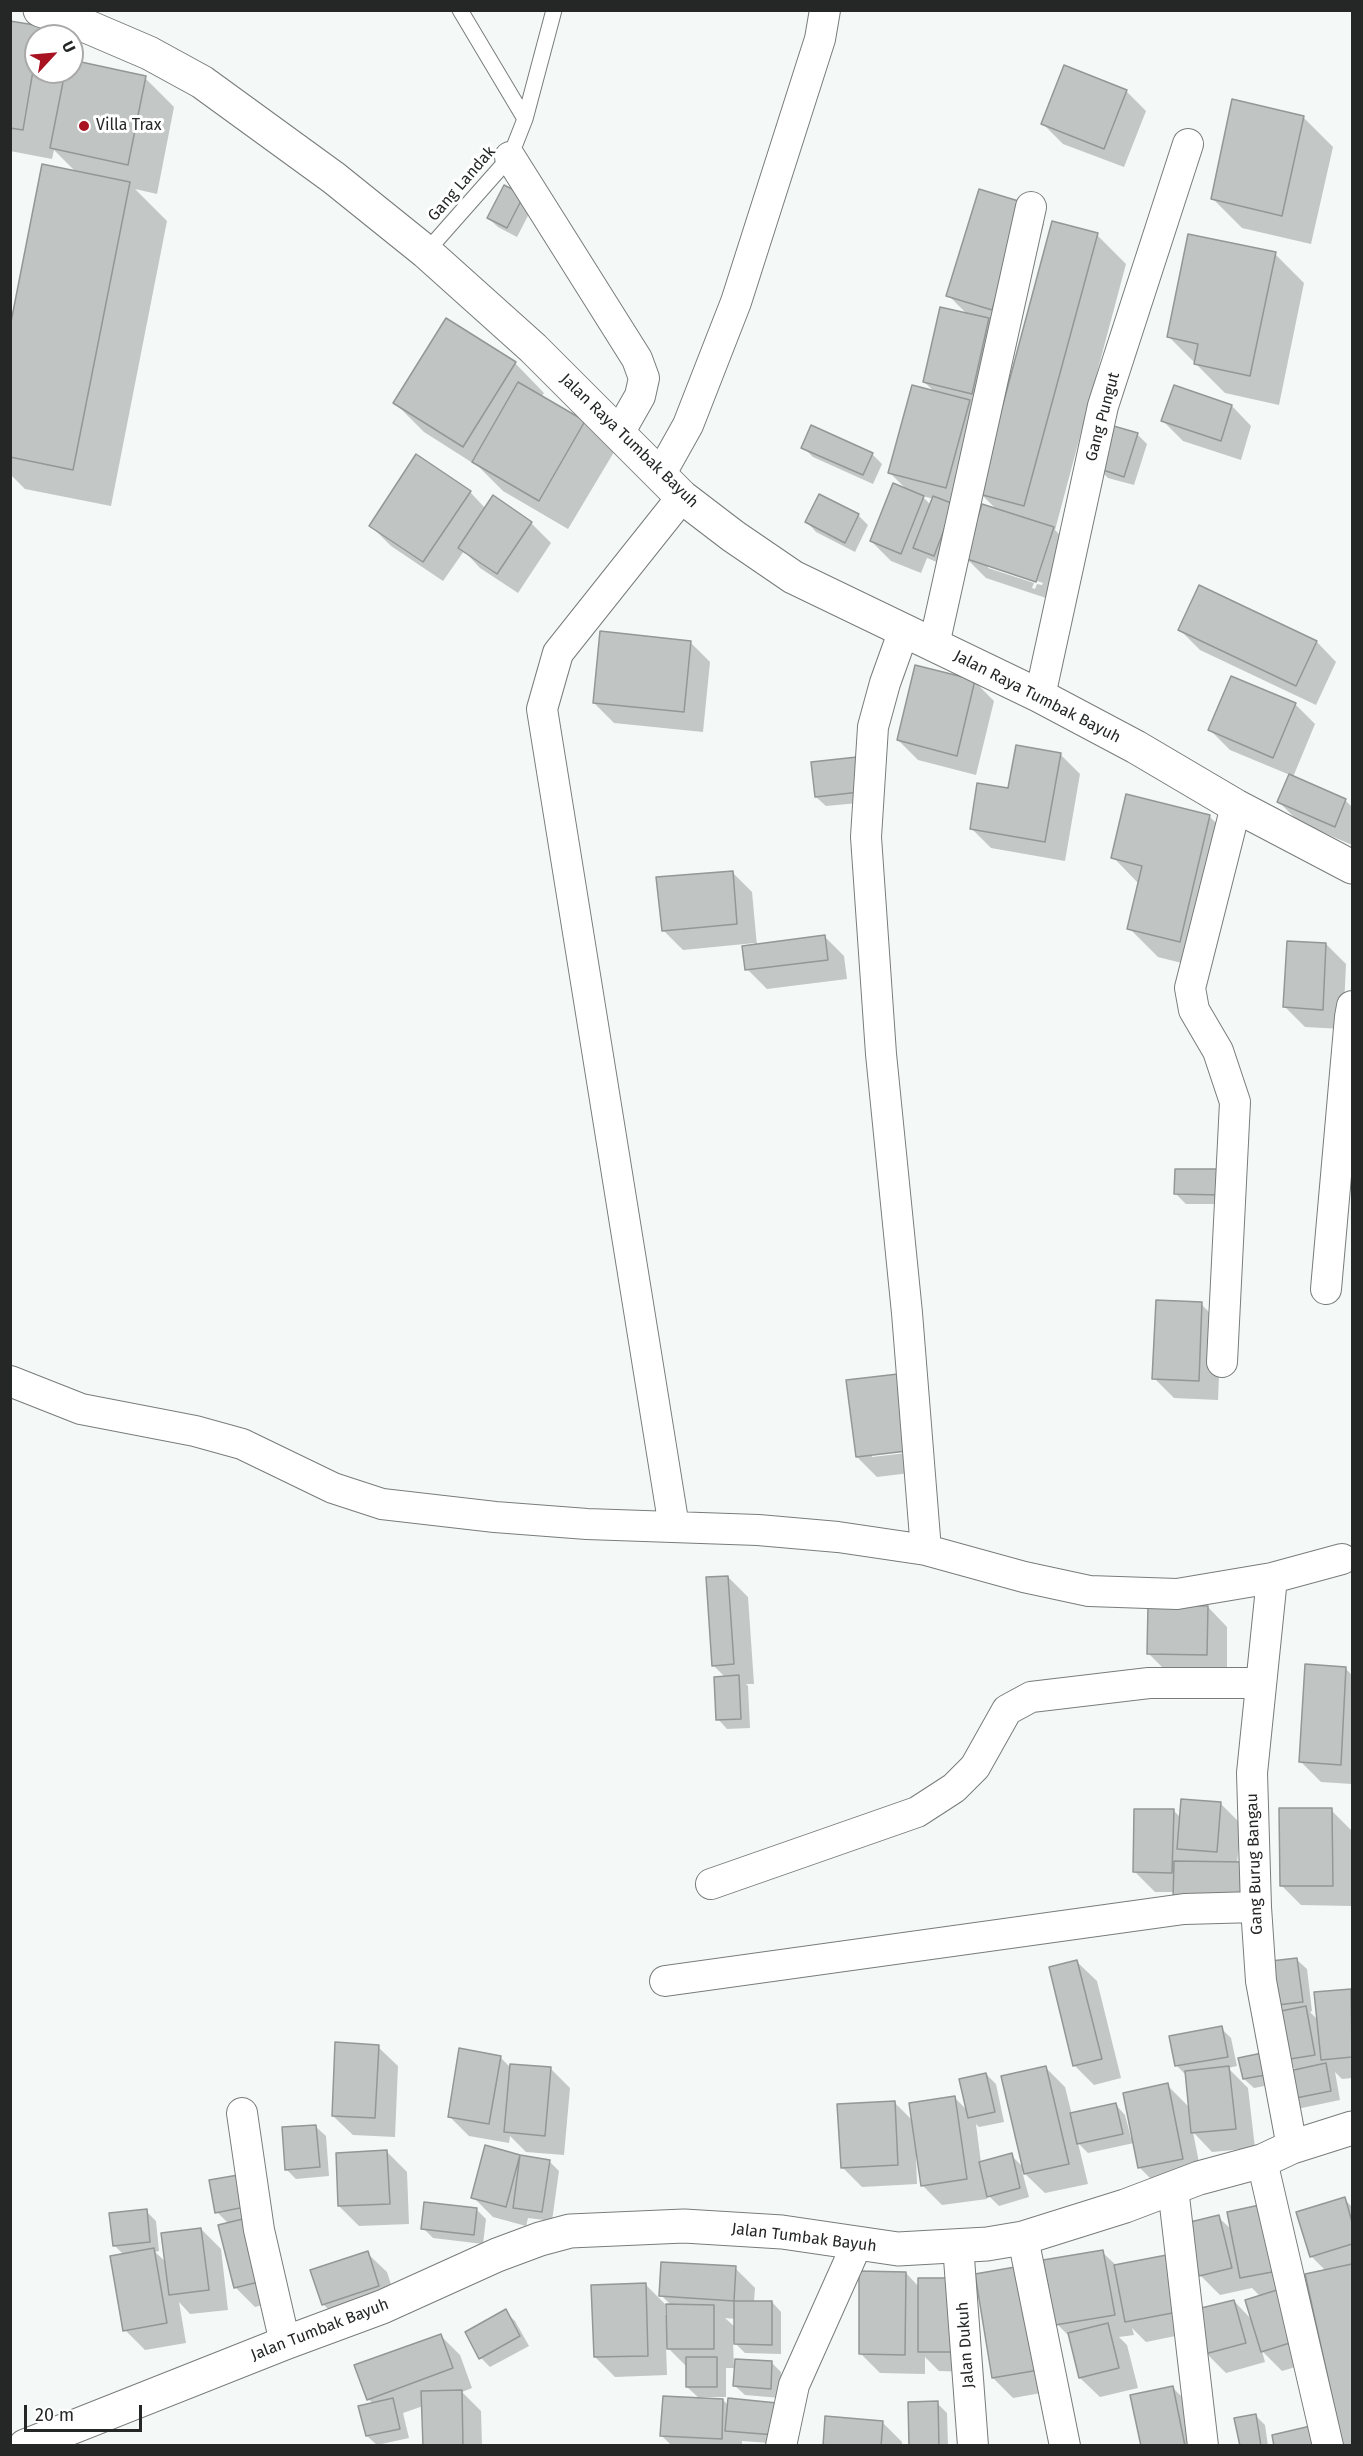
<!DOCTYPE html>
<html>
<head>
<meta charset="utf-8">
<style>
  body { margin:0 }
  #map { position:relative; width:1363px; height:2456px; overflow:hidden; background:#f4f9f7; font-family:"Fira Sans",sans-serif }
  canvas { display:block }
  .frame { position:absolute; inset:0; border:12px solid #252726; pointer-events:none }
  .north { position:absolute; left:24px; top:24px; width:60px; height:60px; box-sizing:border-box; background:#fff; border:2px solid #a8a9a8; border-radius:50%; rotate:64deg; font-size:16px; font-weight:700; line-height:24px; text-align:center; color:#252726 }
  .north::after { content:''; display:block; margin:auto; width:21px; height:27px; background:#a81221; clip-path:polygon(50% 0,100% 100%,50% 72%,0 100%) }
  .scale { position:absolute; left:24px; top:2405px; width:118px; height:27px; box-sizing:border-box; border:3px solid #252726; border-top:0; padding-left:8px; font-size:18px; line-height:21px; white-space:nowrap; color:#252726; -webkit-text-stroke:4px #fff; paint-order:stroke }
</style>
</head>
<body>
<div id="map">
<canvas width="1363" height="2456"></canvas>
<div class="frame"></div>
<div class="north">U</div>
<div class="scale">20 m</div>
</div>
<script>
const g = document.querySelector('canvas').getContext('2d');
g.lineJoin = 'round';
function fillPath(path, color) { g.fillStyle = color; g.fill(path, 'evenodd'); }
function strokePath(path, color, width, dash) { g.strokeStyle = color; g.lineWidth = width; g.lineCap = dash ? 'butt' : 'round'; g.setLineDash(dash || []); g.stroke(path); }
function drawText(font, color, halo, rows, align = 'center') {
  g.font = font + ' "Fira Sans",sans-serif'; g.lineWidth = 6; g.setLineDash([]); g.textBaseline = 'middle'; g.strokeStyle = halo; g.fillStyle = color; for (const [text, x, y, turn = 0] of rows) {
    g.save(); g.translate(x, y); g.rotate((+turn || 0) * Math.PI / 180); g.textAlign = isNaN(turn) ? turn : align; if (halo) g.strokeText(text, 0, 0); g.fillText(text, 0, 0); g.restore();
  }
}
fillPath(new Path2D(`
  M10 22 40 27 49 36H36V72H72V62L145 78 174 107 157 194 135 189 167 221 111 506 25 489 10 474V335L77 173 54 150 52 159 10 151Z
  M1126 91 1146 111 1124 167 1063 144 1043 124Z
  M1303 117 1333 147 1311 244 1242 228 1212 198Z
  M505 187 533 206 517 237 498 227 488 218Z
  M1024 204 1044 224 944 565 927 558 921 573 891 561 871 541 909 492 890 473 935 392 924 382 968 315 948 295ZM922 496 934 499 931 505Z
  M1097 235 1126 264 1055 530 1073 548 1055 601 986 578 966 558 997 510 980 493ZM1048 538H1051L1037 581 1043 583 1042 585 1037 584 1035 589 1032 588 1034 583 988 568V564Z
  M1275 254 1304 283 1279 405 1225 393 1169 337Z
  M515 363 544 393 541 397 584 423 614 452 568 529 503 491 479 467 424 432 395 403Z
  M1232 406 1251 426 1241 460 1183 441 1163 421Z
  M1137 434 1147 444 1134 485 1108 478 1098 468Z
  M803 447 872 454 882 464 873 484 813 457Z
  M470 492 486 509 531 523 551 543 518 593 480 568 464 551 443 581 391 546 371 526Z
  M820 496 858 515 868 525 855 552 816 532 807 522Z
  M1180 630 1317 642 1336 662 1316 705 1200 650Z
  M690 642 710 662 703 732 614 723 594 703Z
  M974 681 994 701 976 775 918 760 898 740Z
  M1295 704 1315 724 1293 777 1345 800 1352 807V845L1299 822 1279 802 1290 775 1230 750 1210 730Z
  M1060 754 1080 774 1065 861 991 848 971 828 1010 790Z
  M813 763 869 802 826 806 816 797Z
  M1209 816 1238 845 1209 970 1158 957 1129 928 1139 884 1113 857Z
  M732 872 752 892 757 946 824 936 844 956 847 979 767 989 747 969 755 943 683 950 663 930Z
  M1326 944 1346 964 1343 1029 1305 1027 1285 1007Z
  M1176 1170 1230 1204H1186L1176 1194Z
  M1201 1304 1221 1324 1218 1400 1174 1398 1154 1378Z
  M897 1375 917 1395 926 1471 877 1477 857 1457 848 1381ZM914 1449 915 1452 872 1457V1454Z
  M728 1577 748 1597 754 1684H746L748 1686 750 1728 727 1729 718 1719 725 1677 713 1665Z
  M1208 1607 1227 1627V1674L1168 1673 1148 1653Z
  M1345 1668 1352 1675V1784L1321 1782 1301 1762Z
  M1221 1804 1241 1824 1237 1863 1174 1892H1155L1135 1872 1173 1810 1181 1818Z
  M1331 1810 1351 1830 1352 1906 1301 1905 1281 1885Z
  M1297 1960 1307 1969 1312 2011 1310 2012 1318 2020 1350 1991 1352 1993V2078L1342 2079 1335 2072 1340 2100 1297 2109V2071L1286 2060 1269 2006Z
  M1077 1962 1097 1981 1121 2078 1094 2085 1074 2065Z
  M1221 2028 1231 2038 1237 2066 1228 2068 1248 2088 1255 2148 1212 2152 1193 2132 1202 2178 1159 2187 1140 2168 1134 2143 1088 2153 1078 2143 1088 2184 1045 2193 1022 2171 1029 2197 999 2206 986 2193 987 2199 942 2205 922 2185 918 2156H916L917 2184 862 2187 842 2167 894 2102 913 2121 955 2098 967 2110 986 2074 996 2084 1004 2122 979 2127 976 2124 981 2163 1011 2155 1024 2168 1045 2067 1065 2087 1072 2115 1116 2105 1125 2115 1131 2138 1133 2137 1167 2085 1190 2108 1187 2076 1177 2066Z
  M378 2047 398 2066 395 2137 353 2135 333 2116Z
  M1261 2055 1275 2084 1254 2088 1244 2079Z
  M500 2057 511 2068H550L570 2088 564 2155 526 2152 510 2136 509 2143 469 2136 449 2116Z
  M316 2127 326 2136 329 2176 296 2179 286 2169Z
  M486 2147 521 2157 549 2161 559 2171 552 2221 528 2218 526 2226 493 2217 473 2197Z
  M387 2152 407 2172 409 2224 359 2226 339 2206Z
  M243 2175 286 2299 255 2307 235 2287 229 2224 217 2212Z
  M1344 2199 1352 2207V2446H1344L1326 2271 1311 2256Z
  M1269 2205 1312 2362 1282 2371 1262 2351 1265 2362 1226 2373 1206 2353 1200 2331 1146 2342 1132 2328 1134 2335 1119 2337 1127 2345 1138 2388 1100 2397 1080 2378 1071 2338 1057 2324 1102 2252 1117 2266 1198 2311 1234 2301 1252 2320 1261 2297 1252 2288 1220 2295 1200 2275 1218 2217 1232 2230Z
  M476 2209 486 2219 483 2244 433 2238 423 2228Z
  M146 2211 156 2221 159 2251 155 2252 167 2263 201 2229 221 2249 228 2310 190 2314 179 2302 186 2343 145 2350 125 2330 124 2255 114 2245Z
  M367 2253 387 2272 398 2306 343 2324 323 2304Z
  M735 2268 755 2288 754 2302H772L781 2312V2354L745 2353 733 2341 734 2368H726V2397H700V2399L687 2387V2367L666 2346 667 2375 615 2377 595 2357 645 2284 665 2304V2315H668L672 2306 661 2295ZM725 2318 736 2319V2328Z
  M906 2273 919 2287 971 2372 939 2371 925 2357V2374L880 2373 860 2353Z
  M976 2275 1058 2390 1013 2398 993 2378Z
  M505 2311 515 2321 529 2346 490 2367 481 2358Z
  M440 2335 460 2355 472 2388 462 2392 481 2411 482 2446H424L423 2406 403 2413 409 2438 377 2445 367 2436 374 2404 368 2399Z
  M772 2363 781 2372 780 2398 745 2395 735 2386Z
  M1173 2388 1193 2408 1200 2446H1142Z
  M723 2400 729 2406 784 2444 742 2441V2446H672L662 2436Z
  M937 2403 947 2413 948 2446H910Z
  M1255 2415 1265 2425 1268 2446H1241Z
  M882 2422 902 2442V2446H825Z`), '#0003');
const building = new Path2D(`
  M10 21 41 26 39 36H36V53L23 130 10 128Z
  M72 60 146 76 128 165 50 148 65 72H72Z
  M1064 65 1127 90 1104 149 1041 124Z
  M1232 99 1304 116 1282 216 1211 199Z
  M42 164 130 182 73 470 10 457V327Z
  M504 185 524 195 507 228 487 218Z
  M979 189 1025 203 992 310 946 296Z
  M1052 221 1098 233 1024 506 979 494Z
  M1188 234 1276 252 1250 376 1194 364 1198 344 1167 337Z
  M940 307 989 318 972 394 923 382Z
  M446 318 516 362 463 447 393 403Z
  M518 382 585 421 539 501 472 462Z
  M912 385 970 400 946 488 888 473Z
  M1174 385 1232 405 1221 441 1161 421Z
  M811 425 873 453 863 475 801 448Z
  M1110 425 1138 433 1124 477 1097 468Z
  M416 454 471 491 423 562 369 526Z
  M893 483 924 496 901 554 870 541Z
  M819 494 859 514 845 543 805 522Z
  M493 495 532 522 497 574 458 548Z
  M933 496 954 504 934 556 913 548Z
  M982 504 1054 527 1036 582 964 558Z
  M1199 585 1317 641 1296 686 1178 630Z
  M600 631 691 641 684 712 593 703Z
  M915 665 975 680 957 756 897 740Z
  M1231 676 1296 703 1273 758 1208 730Z
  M1016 745 1061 753 1045 842 970 829 977 783 1008 788Z
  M857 757 860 792 815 797 811 762Z
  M1289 774 1346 799 1335 827 1277 802Z
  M1126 794 1210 815 1180 942 1127 929 1142 866 1111 858Z
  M733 871 737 924 662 931 656 877Z
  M825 935 828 960 745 970 742 946Z
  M1287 941 1326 943 1323 1010 1283 1007Z
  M1175 1169H1220V1195L1174 1194Z
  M1156 1300 1202 1302 1199 1381 1152 1379Z
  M898 1374 907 1451 856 1457 846 1380Z
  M728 1576 734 1664 712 1666 706 1577Z
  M1148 1605 1208 1606 1207 1655 1147 1654Z
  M1305 1664 1346 1667 1341 1765 1299 1762Z
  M739 1675 741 1719 716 1720 714 1677Z
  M1181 1799 1221 1802 1217 1852 1177 1849Z
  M1279 1808H1332L1333 1886H1280Z
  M1134 1809H1174L1172 1873 1133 1872Z
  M1174 1861 1243 1862V1900L1173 1899Z
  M1297 1958 1303 2002 1268 2006 1262 1962Z
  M1077 1960 1102 2059 1073 2066 1049 1967Z
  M1351 1989 1352 2057 1321 2060 1314 1992Z
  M1306 2006 1315 2055 1284 2060 1276 2012Z
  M1222 2026 1228 2057 1175 2066 1169 2036Z
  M335 2042 379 2045 375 2118 332 2116Z
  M459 2048 501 2056 489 2124 448 2117Z
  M1262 2053 1266 2075 1243 2079 1238 2058Z
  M1326 2063 1331 2091 1286 2100 1280 2073Z
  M510 2064 551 2067 545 2136 504 2132Z
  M1046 2066 1069 2164 1024 2174 1001 2076Z
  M1229 2066 1236 2129 1191 2133 1185 2071Z
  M986 2073 995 2112 968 2118 959 2079Z
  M1168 2083 1183 2159 1138 2168 1123 2093Z
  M955 2096 967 2179 921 2186 909 2103Z
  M895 2101 898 2165 841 2168 837 2104Z
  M1116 2103 1123 2134 1077 2144 1070 2113Z
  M316 2125 320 2167 285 2170 282 2127Z
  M485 2145 520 2155 506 2207 471 2198Z
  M387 2150 390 2204 338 2206 336 2153Z
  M1012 2153 1020 2188 987 2197 979 2162Z
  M520 2155 550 2160 542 2212 513 2208Z
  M244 2174 250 2206 215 2213 209 2180Z
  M1345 2197 1352 2222V2244L1310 2257 1296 2212Z
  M424 2202 477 2208 474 2235 421 2229Z
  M1269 2203 1283 2270 1240 2278 1227 2212Z
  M147 2209 150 2242 113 2246 109 2213Z
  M1219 2215 1232 2268 1199 2276 1186 2223Z
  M251 2217 267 2280 234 2288 218 2225Z
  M201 2228 209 2290 169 2295 161 2233Z
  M154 2248 167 2323 123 2331 110 2256Z
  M1103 2250 1115 2315 1055 2325 1043 2260Z
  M368 2251 379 2286 322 2305 310 2270Z
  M1172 2254 1183 2311 1125 2322 1114 2265Z
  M661 2262 736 2266 734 2301 659 2296Z
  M1352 2264V2446H1343L1305 2274Z
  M1021 2266 1039 2370 992 2378 975 2274Z
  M859 2271 906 2272 905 2355 859 2354Z
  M918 2278H952V2352H918Z
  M646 2283 648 2356 594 2357 591 2285Z
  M1277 2290 1293 2342 1261 2352 1245 2300Z
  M1234 2300 1246 2343 1205 2354 1193 2310Z
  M734 2301H772V2345L734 2344Z
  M666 2304 714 2305V2349H667Z
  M506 2309 520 2336 479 2359 465 2332Z
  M1108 2323 1119 2368 1079 2378 1068 2333Z
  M441 2334 453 2368 367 2400 354 2365Z
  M686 2357H717V2387H686Z
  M735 2359 772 2361 771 2389 733 2386Z
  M1173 2386 1185 2446H1141L1130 2395Z
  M462 2390 463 2446H423L421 2391Z
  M663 2396 723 2399 722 2439 660 2436Z
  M393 2398 400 2429 366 2436 358 2406Z
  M728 2398 777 2403 775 2435 725 2431Z
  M938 2401 939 2446H909L908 2402Z
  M1256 2414 1261 2446H1240L1234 2418Z
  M825 2416 883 2421 881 2446H823Z
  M1319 2424 1323 2446H1274L1272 2435Z`);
fillPath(building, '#c0c5c3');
strokePath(building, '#939796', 1.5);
const lane = new Path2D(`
  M525 119 554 10
  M426 252 510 157 525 119 460 10`);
const street = new Path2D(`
  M510 157 637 359 644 378 640 396 619 433
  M660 475 688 425 736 302 820 39 825 10
  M904 630 885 683 873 727 866 837 881 1054 907 1313 926 1550
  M934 645 1031 207
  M1040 696 1103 406 1188 144
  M1326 1289 1350 1017 1352 1006
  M1222 1362 1235 1102 1218 1051 1194 1010 1190 988 1236 806
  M10 1381 81 1409 195 1431 242 1444 333 1488 382 1504 495 1517 587 1524 758 1530 838 1537 926 1550 1024 1577 1089 1591 1177 1594 1272 1578 1342 1559
  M674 1527 542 709 558 653 682 497
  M1272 1578 1252 1773 1256 1907 1261 1981 1292 2147
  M711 1884 917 1812 954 1788 975 1767 1007 1710 1031 1697 1149 1683H1260
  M665 1981 1184 1909 1256 1907
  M242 2113 259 2230 285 2343
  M1262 2161 1328 2446
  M1173 2188 1203 2446
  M1023 2238 1065 2446
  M958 2245 973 2446
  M781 2446 794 2385 857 2244`);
const secondary = new Path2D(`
  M40 10 79 23 149 53 202 82 334 178 426 252 533 348 682 497 733 536 793 577 1040 696 1136 747 1236 806 1352 867
  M25 2446 285 2343 382 2307 497 2255 540 2239 570 2231 684 2226 782 2232 898 2249 987 2244 1023 2238 1125 2206 1199 2178 1262 2161 1292 2147 1352 2128`);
strokePath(lane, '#787c7b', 17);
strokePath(street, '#787c7b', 32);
strokePath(secondary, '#787c7b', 35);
strokePath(lane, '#fff', 15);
strokePath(street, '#fff', 30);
strokePath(secondary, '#fff', 33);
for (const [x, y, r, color] of [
  [84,126,6,"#a81221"]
]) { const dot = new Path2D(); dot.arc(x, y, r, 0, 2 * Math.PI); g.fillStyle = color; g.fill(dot); strokePath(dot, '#fff', 2); }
drawText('16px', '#252726', '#fff', [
  ["Villa Trax",96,126]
], 'left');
drawText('16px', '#252726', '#fff', [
  ["Gang Landak",462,184,-49],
  ["Gang Pungut",1103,417,-75],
  ["Jalan Raya Tumbak Bayuh",629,441,44],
  ["Jalan Raya Tumbak Bayuh",1037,697,27],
  ["Gang Burug Bangau",1255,1864,-92],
  ["Jalan Tumbak Bayuh",804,2238,7],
  ["Jalan Tumbak Bayuh",320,2330,-21],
  ["Jalan Dukuh",966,2345,-94]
]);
</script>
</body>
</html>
